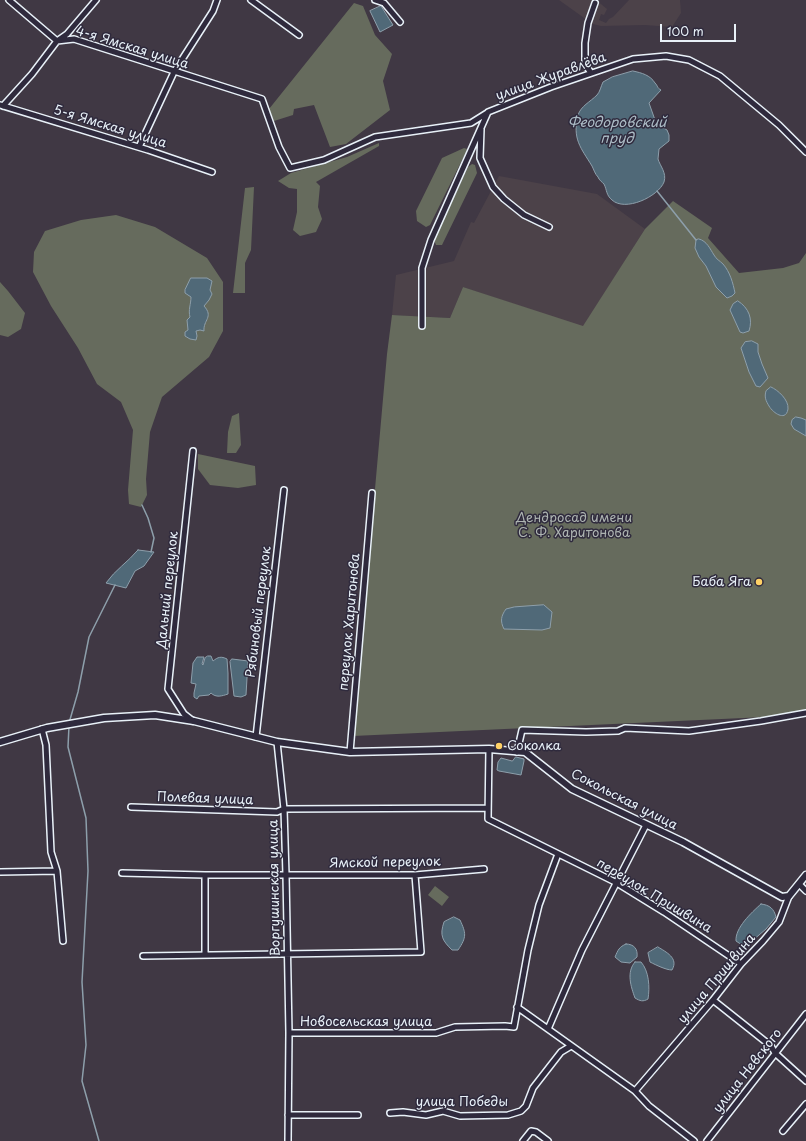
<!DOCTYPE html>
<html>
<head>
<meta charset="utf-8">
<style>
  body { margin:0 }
  #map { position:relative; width:806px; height:1141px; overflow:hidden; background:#403844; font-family:"Playpen Sans",sans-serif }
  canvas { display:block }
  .scale { position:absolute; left:660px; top:24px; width:76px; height:18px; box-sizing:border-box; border:2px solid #e8f1f8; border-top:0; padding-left:5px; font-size:12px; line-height:14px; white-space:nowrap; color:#e8f1f8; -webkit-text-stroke:3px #2f2a3d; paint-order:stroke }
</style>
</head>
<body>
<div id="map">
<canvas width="806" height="1141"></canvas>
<div class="scale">100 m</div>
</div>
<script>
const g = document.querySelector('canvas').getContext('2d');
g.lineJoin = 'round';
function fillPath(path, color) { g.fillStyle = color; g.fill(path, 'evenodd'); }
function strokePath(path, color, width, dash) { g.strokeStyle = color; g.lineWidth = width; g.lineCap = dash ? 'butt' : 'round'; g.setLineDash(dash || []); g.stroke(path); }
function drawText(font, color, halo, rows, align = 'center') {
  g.font = font + ' "Playpen Sans",sans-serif'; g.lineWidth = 3; g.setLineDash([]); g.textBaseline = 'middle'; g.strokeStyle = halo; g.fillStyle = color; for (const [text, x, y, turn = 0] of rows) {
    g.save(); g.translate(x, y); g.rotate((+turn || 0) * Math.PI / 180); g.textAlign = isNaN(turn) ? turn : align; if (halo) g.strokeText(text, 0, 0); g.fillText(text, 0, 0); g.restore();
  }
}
fillPath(new Path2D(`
  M559 0H596L607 9 604 15 601 14 599 20 606 23 609 19 613 17 629 0H680L681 13 672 27 645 25 601 26 593 24 584 28 587 20Z
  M499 176 597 194 645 229 583 327 463 287 450 318 392 315 396 275 454 261 471 222 474 223Z`), '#4c4249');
fillPath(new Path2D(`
  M354 3 363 6 375 35 392 54 383 81 390 110 346 144 330 147 314 105 294 109 293 115 274 121 269 109Z
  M379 143V146L316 182 320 186 318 207 322 219 316 232 300 236 293 230 297 212V189L289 188 278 181 291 173 347 157Z
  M464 148 467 149 466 152 430 225 426 227 417 221 416 211 442 158Z
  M472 164 475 165 477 173 442 245H436L434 240 468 167Z
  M254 187 251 250 245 263V293H233L245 188Z
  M673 201 712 228 708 238 739 273 783 268 799 263 806 253V710L765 717 353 736 387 354 392 315 450 318 463 287 583 326 645 229Z
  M116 215 155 227 207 258 223 282V331L209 357 162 397 150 432 146 479 147 495 141 507 129 504 128 490 133 430 121 402 97 384 78 348 51 306 33 272 34 252 45 231 81 220Z
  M0 282 8 291 25 313 21 329 8 337 0 335Z
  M239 413 241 445 236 453H227L228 432 232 416Z
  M198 454 255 466 256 485 238 488 210 485 198 469Z
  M435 886 449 897 442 906 428 895Z`), '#666b5d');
const water = new Path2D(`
  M381 6 393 25 380 32 370 11Z
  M633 71C642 73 650 75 655 83 658 86 657 88 661 90L649 103 655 120 660 126 667 130 669 135V141L659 149C659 152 658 156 658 159 660 166 667 173 664 182 658 197 625 212 612 200 606 195 607 190 604 184 602 182 599 180 598 177 595 174 594 170 592 166 581 148 572 139 578 115 581 106 590 102 597 95 600 92 601 86 603 82L612 77Z
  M699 239C707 241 710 249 714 255 716 259 720 261 723 264 730 272 733 283 735 293L732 296 727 298 716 287 706 266 699 257 695 248 696 240Z
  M191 278H207L212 281 210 290 212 294 209 300 204 306C214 317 203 320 204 331L200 330 196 331 197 336 196 340 190 339 185 336V332L188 330 187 320 190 317C188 310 191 304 191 297L185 293V290Z
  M738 301C749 308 753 319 749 331L743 333 740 332 730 310 733 304Z
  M752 341 758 344V352L762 364 768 378 760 387 756 386 749 372 741 348 745 342Z
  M771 387C778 390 789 400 788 409 786 422 773 413 769 406 766 401 764 397 766 391Z
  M796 417 801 418 806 420V436L794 429 791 424 792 420Z
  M138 550 154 552 144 566 135 571 126 588 106 583C115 570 128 562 138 550Z
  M544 605 552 612 550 628 542 630 504 629C500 621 501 616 506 609L514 607Z
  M208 656H211L213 661C218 657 221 656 227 659L228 673V694C222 696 216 698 211 693L209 695 199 696 197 699 194 697V693L196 684 191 683 193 663 197 657H204L202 664 203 665 205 658Z
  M232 659 248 661 246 695 241 697 234 696 230 662Z
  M516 757 524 759V761L521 775 499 771 497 770 498 762 501 758 512 761Z
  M761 904C770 905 774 909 776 917L766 929 745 947 736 941C735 928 751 913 761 904Z
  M454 917 460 920C466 933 467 937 458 950H452C443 941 439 936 444 922Z
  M626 944C634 944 638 949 637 957L630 963 621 962 615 957C618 950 619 947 626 944Z
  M658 947C666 952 679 958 672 970 666 970 656 965 650 962L648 953Z
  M635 962H641C649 971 650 987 648 999 643 1002 640 1001 635 998 631 987 626 972 635 962Z`);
fillPath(water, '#506978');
strokePath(water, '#8d9fab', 1);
strokePath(new Path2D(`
  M657 191 696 240
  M142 505 148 518 154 538 151 552
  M69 723 78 692 89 637 115 585
  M69 726 68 747 86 818 88 871 82 982 86 1045 82 1081 99 1141`), '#8d9fab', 1.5);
const minor = new Path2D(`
  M9 0 57 41 74 39 262 99 279 147 290 168 324 160 375 137 471 123 487 113
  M251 0 299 35
  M375 0 384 3 400 22
  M591 73 585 64V43L588 23 595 3
  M0 105 148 150 212 172
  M3 106 32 74 57 41 67 34 96 0
  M481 129 480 158 493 187 504 199 524 215 549 227
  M139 147 174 72 213 11 217 0
  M422 326V268L431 240 488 112 551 87 633 59 666 56 689 60 720 76 779 125 806 152
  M193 451 168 689 184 714 193 721
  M42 729 46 745 51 852 57 871 63 941
  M256 737 284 490
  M277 742 284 809 286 875 289 1033 288 1141
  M489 749 488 819 617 883 664 912 741 964
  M350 752 372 493
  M517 752 522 730 586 732 618 731 625 728 689 731 761 721 806 713
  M131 807 277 812 284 809 488 808
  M0 872 57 871
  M122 873 205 875H415L484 869
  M799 884 806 891
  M205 954V875
  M143 956 421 952 415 875
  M713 1000 771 1046 775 1053 806 1081
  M517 1007 635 1091 649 1106 694 1141
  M548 1029 582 950 646 825
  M289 1033H436L455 1027 505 1026 514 1027 528 950 539 905 558 854
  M635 1091 713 1000 741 964 763 941 779 922 789 896
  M390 1113 403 1112 426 1115 443 1111 460 1116 508 1115 521 1111 526 1106 533 1088 561 1052 571 1046
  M288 1115H358
  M783 1131 806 1104
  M523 1141 531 1131 536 1132 548 1141
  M707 1141 806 1014`);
const tertiary = new Path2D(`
  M0 742 47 728 104 718 155 715 194 721 277 742 350 752 489 749 525 752 572 789 683 842 782 897 789 896 806 875`);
strokePath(minor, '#e8f1f8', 8);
strokePath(tertiary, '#e8f1f8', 9);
strokePath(minor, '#2f2a3d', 5);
strokePath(tertiary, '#2f2a3d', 6);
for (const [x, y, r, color] of [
  [759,582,4,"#ffd166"],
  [499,746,4,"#ffd166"]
]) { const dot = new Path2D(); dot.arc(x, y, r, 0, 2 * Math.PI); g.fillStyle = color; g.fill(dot); strokePath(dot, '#2f2a3d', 1.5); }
drawText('13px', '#e8f1f8', '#2f2a3d', [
  ["4-я Ямская улица",132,48,17],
  ["улица Журавлёва",551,77,-20],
  ["5-я Ямская улица",110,127,17],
  ["Дальний переулок",168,590,-84],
  ["Рябиновый переулок",259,612,-83],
  ["переулок Харитонова",350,622,-85],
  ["Полевая улица",205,799,2],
  ["Сокольская улица",624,800,27],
  ["Ямской переулок",385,863,-1],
  ["Воргушинская улица",275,888,-91],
  ["переулок Пришвина",654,896,31],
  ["улица Пришвина",717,979,-50],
  ["Новосельская улица",366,1022],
  ["улица Невского",748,1071,-52],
  ["улица Победы",462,1102]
]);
drawText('13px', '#aeb5b2', '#2f2a3d', [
  ["Дендросад имени",574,518],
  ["С. Ф. Харитонова",574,533]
]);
drawText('13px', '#e8f1f8', '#2f2a3d', [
  ["Баба Яга",751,582],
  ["Соколка",507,746,"left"]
], 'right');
drawText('italic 14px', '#abbbc5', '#2f2a3d', [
  ["Феодоровский",617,123],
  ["пруд",617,139]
]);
</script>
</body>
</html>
